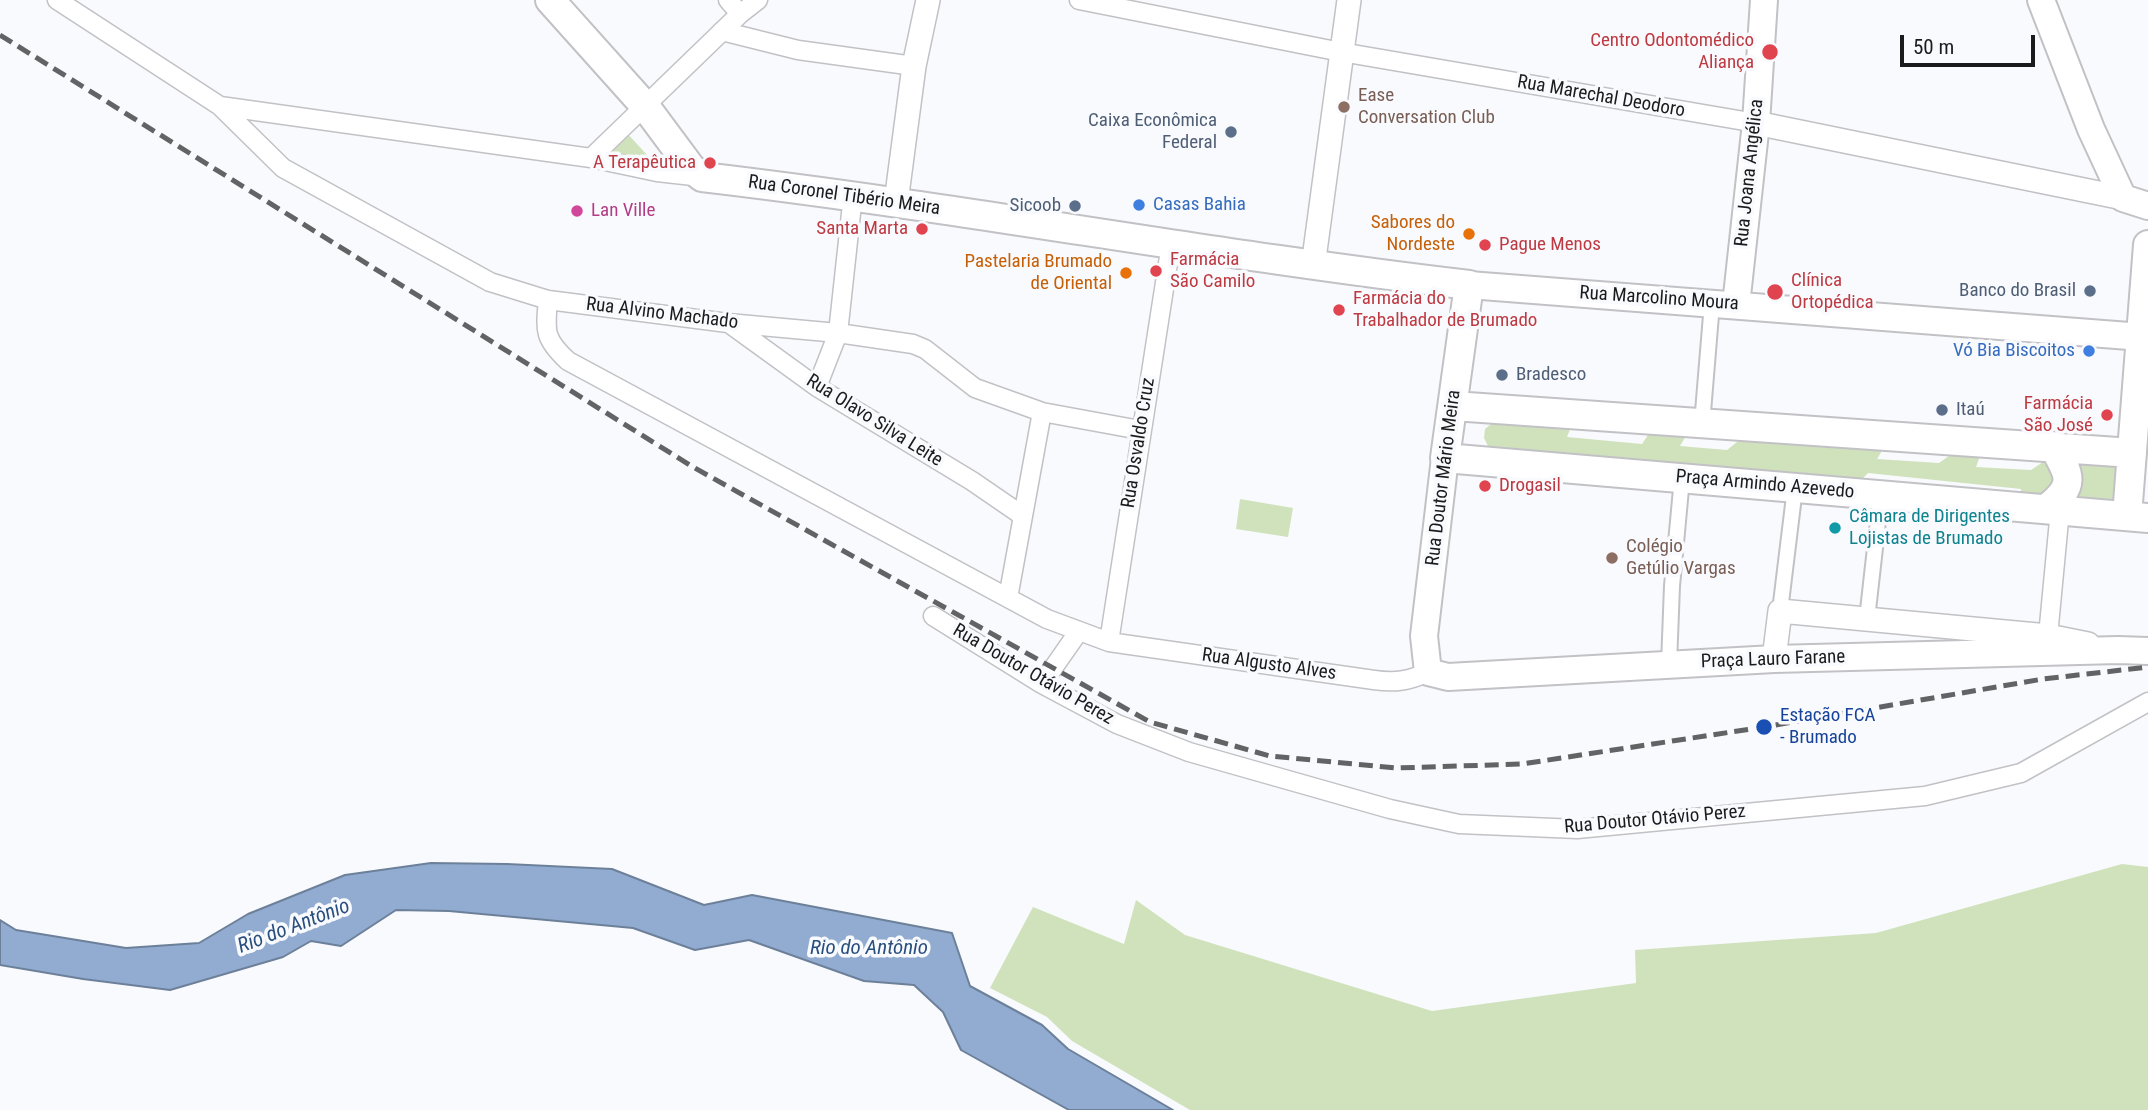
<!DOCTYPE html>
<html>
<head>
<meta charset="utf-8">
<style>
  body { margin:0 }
  #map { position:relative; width:2148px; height:1110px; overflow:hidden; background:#f9fafd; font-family:"Roboto Condensed",sans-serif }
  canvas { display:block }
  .scale { position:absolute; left:1900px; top:35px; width:135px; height:32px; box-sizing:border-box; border:4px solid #1a1b1c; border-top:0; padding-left:9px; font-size:21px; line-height:24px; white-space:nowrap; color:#1a1b1c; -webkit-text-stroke:5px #f9fafd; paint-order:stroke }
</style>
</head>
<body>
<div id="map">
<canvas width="2148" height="1110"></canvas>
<div class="scale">50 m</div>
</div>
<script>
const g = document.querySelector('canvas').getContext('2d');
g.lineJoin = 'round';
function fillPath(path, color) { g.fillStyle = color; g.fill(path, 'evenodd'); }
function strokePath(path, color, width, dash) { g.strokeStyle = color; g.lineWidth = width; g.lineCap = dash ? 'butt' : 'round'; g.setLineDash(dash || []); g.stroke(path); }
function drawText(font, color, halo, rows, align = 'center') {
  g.font = font + ' "Roboto Condensed",sans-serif'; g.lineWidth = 7; g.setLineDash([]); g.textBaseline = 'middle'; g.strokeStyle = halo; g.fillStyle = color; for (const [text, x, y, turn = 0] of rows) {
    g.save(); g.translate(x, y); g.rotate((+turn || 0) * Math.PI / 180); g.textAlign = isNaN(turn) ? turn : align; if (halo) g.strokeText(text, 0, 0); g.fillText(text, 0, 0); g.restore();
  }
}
fillPath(new Path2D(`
  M626 132 659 168 596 160Z
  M1503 422 1571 427 1567 437 1642 444 1650 432 1687 434 1680 446 1727 450 1742 438 1883 449 1877 459 1939 463 1953 453 1980 456 1976 467 2031 470 2046 460 2053 464 2056 494 2022 501 2021 489 1868 473 1857 484 1497 451 1488 446 1484 438 1485 429 1491 424Z
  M2076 462 2122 465 2118 506 2072 503Z
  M1240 499 1293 508 1288 537 1236 529Z
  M2122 864 2148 867V1110H1190L1072 1041 1047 1017 990 988 1033 907 1124 944 1136 900 1185 935 1432 1011 1636 983 1635 950 1876 933Z`), '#d0e2bc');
const water = new Path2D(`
  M431 863 507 864 612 869 704 905 752 895 952 933 970 986 1042 1025 1068 1049 1173 1110H1069L961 1050 943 1012 914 985 864 981 749 940 695 950 633 928 449 911 396 910 341 946 311 941 283 957 170 990 83 979 0 965V920L16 930 126 948 199 943 248 914 345 875Z`);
fillPath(water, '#91acd0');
strokePath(water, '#6d809a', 2);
const pedestrian = new Path2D(`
  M1702 424 1712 303
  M1780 611 1795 488
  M1867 619 1881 495
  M1669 664 1672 586 1682 478`);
const minor = new Path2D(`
  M57 0 220 106 283 168 490 282 548 300 728 323 838 333 913 344 925 349 975 388 1042 412 1140 430
  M728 0 740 14
  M1079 0 1341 52 1756 123
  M722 31 798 50 914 66
  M220 106 591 158 657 172 702 177
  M591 158 740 14 758 0
  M548 300C545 331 544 339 568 361L1047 619 1109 642 1374 680C1395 683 1409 681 1428 672
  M730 324 817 387 972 481 1023 516
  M817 387 838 333 853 195
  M1008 598 1042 412
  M933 616 1042 684 1117 724 1189 752 1390 809 1459 824 1577 829 1925 796 2021 773 2148 702
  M2048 636 2060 510
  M1109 642 1171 244
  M1042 684 1079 631`);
const tertiary = new Path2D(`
  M1756 123 2123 198
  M896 202 914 66 928 0
  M1313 266 1349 0
  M1774 659 1780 611 2048 636 2088 644`);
const secondary = new Path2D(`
  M2041 0 2091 129 2123 198 2148 206
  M1469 285 2142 337
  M1736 305 1756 123 1764 0
  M1445 458 1424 636 1428 672 1448 677 1774 659 2118 650 2148 651`);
const primary = new Path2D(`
  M550 0 645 106 691 168 702 177C959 207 1212 255 1469 285L1445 458 2148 518
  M1453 406 2132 453
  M2046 509C2077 485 2070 475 2053 446
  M2127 516 2148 245`);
strokePath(pedestrian, '#c2c2c6', 18);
strokePath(minor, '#c2c2c6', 21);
strokePath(tertiary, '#c2c2c6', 26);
strokePath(secondary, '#c2c2c6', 30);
strokePath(primary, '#c2c2c6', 32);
strokePath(pedestrian, '#fff', 14);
strokePath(minor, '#fff', 18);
strokePath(tertiary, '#fff', 23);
strokePath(secondary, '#fff', 26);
strokePath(primary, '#fff', 28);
strokePath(new Path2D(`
  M0 35 693 467 1150 722 1270 756 1396 768 1522 764 1764 727 2043 679 2148 667`), '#626364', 5, [14, 7]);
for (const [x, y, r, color] of [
  [1770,52,9,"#e0444e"],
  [1344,107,7,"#8d6e63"],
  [1231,132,7,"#5c6f8a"],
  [710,163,7,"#e0444e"],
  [1139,205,7,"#3f7fe0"],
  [1075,206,7,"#5c6f8a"],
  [577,211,7,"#d1479c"],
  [922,229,7,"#e0444e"],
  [1469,234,7,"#e8710a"],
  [1485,245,7,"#e0444e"],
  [1156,271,7,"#e0444e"],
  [1126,273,7,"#e8710a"],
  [2090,291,7,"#5c6f8a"],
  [1775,292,9,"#e0444e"],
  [1339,310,7,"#e0444e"],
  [2089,351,7,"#3f7fe0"],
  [1502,375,7,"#5c6f8a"],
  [1942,410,7,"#5c6f8a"],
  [2107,415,7,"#e0444e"],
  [1485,486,7,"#e0444e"],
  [1835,528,7,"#0f9aa8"],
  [1612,558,7,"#8d6e63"],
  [1764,727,9,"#1a4fb4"]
]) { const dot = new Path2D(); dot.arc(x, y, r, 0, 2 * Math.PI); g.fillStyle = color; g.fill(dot); strokePath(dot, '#f9fafd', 2.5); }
drawText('19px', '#be3a42', '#f9fafd', [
  ["Centro Odontomédico",1754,41,"right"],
  ["Aliança",1754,63,"right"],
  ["A Terapêutica",696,163,"right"],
  ["Santa Marta",908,229,"right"],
  ["Pague Menos",1499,245],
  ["Farmácia",1170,260],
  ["São Camilo",1170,282],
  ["Clínica",1791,281],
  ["Ortopédica",1791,303],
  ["Farmácia do",1353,299],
  ["Trabalhador de Brumado",1353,321],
  ["Farmácia",2093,404,"right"],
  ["São José",2093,426,"right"],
  ["Drogasil",1499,486]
], 'left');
drawText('19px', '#785e54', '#f9fafd', [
  ["Ease",1358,96],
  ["Conversation Club",1358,118],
  ["Colégio",1626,547],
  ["Getúlio Vargas",1626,569]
], 'left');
drawText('19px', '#1a1b1c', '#f9fafd', [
  ["Rua Marechal Deodoro",1601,97,10],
  ["Rua Joana Angélica",1750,173,-84],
  ["Rua Coronel Tibério Meira",844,196,8],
  ["Rua Marcolino Moura",1659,299,4],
  ["Rua Alvino Machado",662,314,7],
  ["Rua Olavo Silva Leite",874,421,32],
  ["Rua Osvaldo Cruz",1139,443,-81],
  ["Rua Doutor Mário Meira",1444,478,-83],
  ["Praça Armindo Azevedo",1765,485,5],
  ["Praça Lauro Farane",1773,660,-2],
  ["Rua Algusto Alves",1269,665,8],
  ["Rua Doutor Otávio Perez",1033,675,30],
  ["Rua Doutor Otávio Perez",1655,820,-5]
]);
drawText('19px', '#4e5e75', '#f9fafd', [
  ["Caixa Econômica",1217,121],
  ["Federal",1217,143],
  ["Sicoob",1061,206],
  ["Banco do Brasil",2076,291],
  ["Bradesco",1516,375,"left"],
  ["Itaú",1956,410,"left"]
], 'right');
drawText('19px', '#366cbe', '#f9fafd', [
  ["Casas Bahia",1153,205],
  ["Vó Bia Biscoitos",2075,351,"right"]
], 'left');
drawText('19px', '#b23c85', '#f9fafd', [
  ["Lan Ville",591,211]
], 'left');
drawText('19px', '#c56008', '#f9fafd', [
  ["Sabores do",1455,223],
  ["Nordeste",1455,245],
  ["Pastelaria Brumado",1112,262],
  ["de Oriental",1112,284]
], 'right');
drawText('19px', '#0d838f', '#f9fafd', [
  ["Câmara de Dirigentes",1849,517],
  ["Lojistas de Brumado",1849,539]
], 'left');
drawText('19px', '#164399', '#f9fafd', [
  ["Estação FCA",1780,716],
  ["- Brumado",1780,738]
], 'left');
drawText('italic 21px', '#294f7e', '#f9fafd', [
  ["Rio do Antônio",294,927,-21],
  ["Rio do Antônio",869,949]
]);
</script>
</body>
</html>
